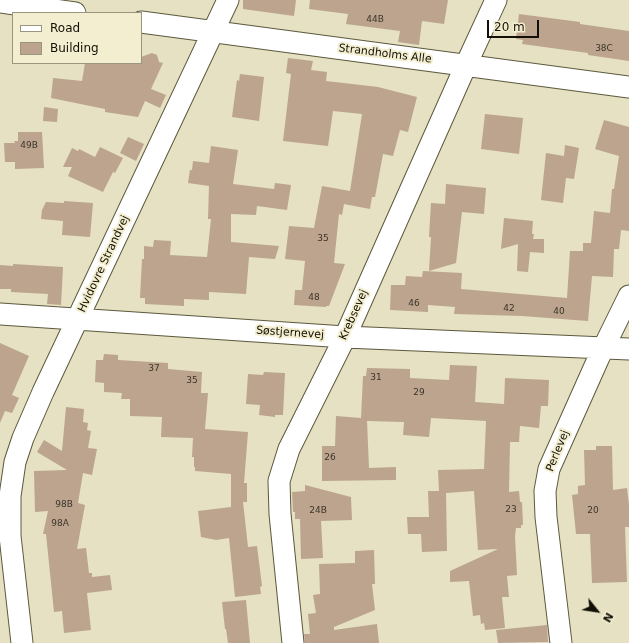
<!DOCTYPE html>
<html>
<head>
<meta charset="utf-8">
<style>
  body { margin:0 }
  #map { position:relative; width:629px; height:643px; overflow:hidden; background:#e5e1c2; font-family:"DejaVu Sans",sans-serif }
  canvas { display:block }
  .legend { position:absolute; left:12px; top:12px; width:130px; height:52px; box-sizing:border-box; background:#f3eecf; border:1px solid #99957f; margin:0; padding:5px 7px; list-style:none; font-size:12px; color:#121006 }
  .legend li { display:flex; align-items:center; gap:8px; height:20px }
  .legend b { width:20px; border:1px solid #99957f }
  .north { position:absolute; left:577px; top:591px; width:40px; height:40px; -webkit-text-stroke:3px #f3eecf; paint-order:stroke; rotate:120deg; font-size:11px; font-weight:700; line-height:16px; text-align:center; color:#121006 }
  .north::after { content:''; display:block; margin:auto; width:14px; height:18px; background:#121006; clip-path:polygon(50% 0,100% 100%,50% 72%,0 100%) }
  .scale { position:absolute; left:487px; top:20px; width:52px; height:18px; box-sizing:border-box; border:2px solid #121006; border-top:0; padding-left:5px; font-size:12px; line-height:14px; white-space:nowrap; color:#121006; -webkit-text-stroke:3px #f3eecf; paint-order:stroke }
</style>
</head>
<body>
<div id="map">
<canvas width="629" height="643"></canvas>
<ul class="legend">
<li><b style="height:5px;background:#fff"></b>Road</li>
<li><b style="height:11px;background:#bca48f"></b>Building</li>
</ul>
<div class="north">N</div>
<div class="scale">20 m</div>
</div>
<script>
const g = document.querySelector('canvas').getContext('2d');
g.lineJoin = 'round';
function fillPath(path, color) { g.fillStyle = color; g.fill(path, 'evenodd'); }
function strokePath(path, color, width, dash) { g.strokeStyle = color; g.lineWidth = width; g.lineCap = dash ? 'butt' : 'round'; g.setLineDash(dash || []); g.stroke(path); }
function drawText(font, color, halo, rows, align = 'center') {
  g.font = font + ' "DejaVu Sans",sans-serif'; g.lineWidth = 4; g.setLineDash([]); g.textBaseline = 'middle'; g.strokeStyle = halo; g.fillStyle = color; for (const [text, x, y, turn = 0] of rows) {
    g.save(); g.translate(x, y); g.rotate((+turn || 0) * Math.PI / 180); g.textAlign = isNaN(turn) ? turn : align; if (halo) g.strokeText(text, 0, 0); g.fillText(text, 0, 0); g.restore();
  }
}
fillPath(new Path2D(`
  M243 0H296L294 16 243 9Z
  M310 0H448L444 24 422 21 419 45 398 42 400 31 346 24 348 14 309 9Z
  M519 14 580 22V24L629 31V61L588 55V53L522 44 523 40 516 39Z
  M152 53 157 55 159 62 163 63 151 89 166 95 160 108 145 101 138 117 105 112V109L51 98 53 78 82 81 85 63H141V57Z
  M288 58 313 61 311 70 327 72 326 81 378 87 417 97 408 132 400 130 393 156 383 154 375 197H372L370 209 344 204 342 215 339 214 334 263 345 264 329 306H326V307L294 305 295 290H302L305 261 285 259 289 226 314 228 322 186 350 191 362 114 333 111 328 146 283 141 291 74 286 73Z
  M240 74 264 77 259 121 232 117 237 80 239 81Z
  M44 107 58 109 57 122 43 121Z
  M485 114 523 118 519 154 481 149Z
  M604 120 629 127V231L621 230 619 249H614L613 277 592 276 588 321 522 316 454 314 455 307 428 305V312L390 310 391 285H405L406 276 422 277 423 271 462 273 461 289 567 298 570 251H583V243H591L594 211 610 213 612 189H614L619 156 595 149Z
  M18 132H42L44 168 15 169V162H5L4 143H15L14 141H18Z
  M128 137 144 144 136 161 120 153Z
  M565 145 579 148 574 179 566 178 563 203 541 200 546 153 564 156Z
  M211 146 238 150 233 184 274 189 275 183 291 185 287 210 257 206 256 215 231 214V242L279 246 275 259 249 257 246 294 209 292V300L184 299V306L145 304V298H140L142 259H144V246L153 247 154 240 171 241 170 255 207 257 211 219H208L209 186 188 183 190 170H192L193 161 209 163Z
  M100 147 123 158 115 173 113 172 103 192 68 176 72 167H63L72 148 78 151 79 149 95 157Z
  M446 184 486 188 484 214 462 212 456 263 429 271 431 237H429L431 203 445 204Z
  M64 201 93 203 90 237 62 235 63 221 41 219 42 210 46 202 64 203Z
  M504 218 533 221 532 234H534L533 239H544V253L530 252 528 272 517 271 518 244 501 249Z
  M13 264 63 267 61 305 47 304 48 294 11 292V289H0V265L13 266Z
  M0 343 29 356 12 395 19 398 12 413 5 411 0 423Z
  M104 354 118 355V360L168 363V369L202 372 201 393H208L205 429 248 432 244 483H247V502H243L248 547 257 546 262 586 260 587 261 594 235 597 229 538 216 540 201 537 198 511 231 507V474L195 471V467H194V457H192L193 438 161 437 162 417 130 416V399H121L122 393 104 392V383L95 382 96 360H103Z
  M450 365 477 366 475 402 504 404 505 378 549 380 548 406H541L539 428 520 426 519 442H510L509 492 519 491 520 502H522L523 525H521V528H516L515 536 517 575 507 576 509 597H502L505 628 485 630 484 623 481 624 480 615 473 616 469 581 450 582V571L498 549 478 550 474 491 446 493 447 551 422 552 421 534H408L407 517H429L428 491H439L438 470 484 469 486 421 431 418 429 437 403 435 404 422 367 421 369 468 396 467V480L322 481V446H335L336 416 361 418 363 376H366L367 368 410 369V378L449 380Z
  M264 372 285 373 283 415H275V417L259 415 260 405 246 404 248 374 263 375Z
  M66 407 84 409 83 422 88 423 87 430 91 431 88 448 97 449 92 475 83 473 78 503 85 505 77 549 86 548 89 573H92V577L110 575 112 590 87 593 91 630 64 633 62 611 54 612 46 534H43L48 511 35 512 34 471 67 470 37 452 44 440 62 451Z
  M596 446H612L613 490 627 488 629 505V527H625L627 582 592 583 590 534H576L572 495 578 494V486L585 485 584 450H596Z
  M305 485 351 497 352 520 321 521 323 558 301 559 300 519H295V512H293L292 492 305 491Z
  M374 550 375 584H372L375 610 334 627V630L377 624 379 643H305L304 634H310L308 614 316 613 313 595 320 594 319 564 355 563V551Z
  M246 600 250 643H228L226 629H225L222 602Z
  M547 625 548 642 498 643 496 630Z`), '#bca48f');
const minor = new Path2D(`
  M0 2 75 13
  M141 22 629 87
  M0 314 345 337 629 349
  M22 643 10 536V496L15 462 23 438 43 392 228 0
  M293 643 280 514 279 481 289 449 345 337 466 65 496 0
  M561 643 546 517 545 491 549 469 599 357 629 296`);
strokePath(minor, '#5c583d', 23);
strokePath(minor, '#fff', 21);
drawText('9px', '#3c3528', null, [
  ["44B",375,20],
  ["38C",604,49],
  ["49B",29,146],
  ["35",323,239],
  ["48",314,298],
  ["46",414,304],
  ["42",509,309],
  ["40",559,312],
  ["37",154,369],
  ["31",376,378],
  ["35",192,381],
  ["29",419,393],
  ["26",330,458],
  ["98B",64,505],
  ["23",511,510],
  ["24B",318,511],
  ["20",593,511],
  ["98A",60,524]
]);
drawText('11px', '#121006', '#f3eecf', [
  ["Strandholms Alle",385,54,7],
  ["Hvidovre Strandvej",104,264,-65],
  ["Krebsevej",354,315,-66],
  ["Søstjernevej",290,333,4],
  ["Perlevej",558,451,-68]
]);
</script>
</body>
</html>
